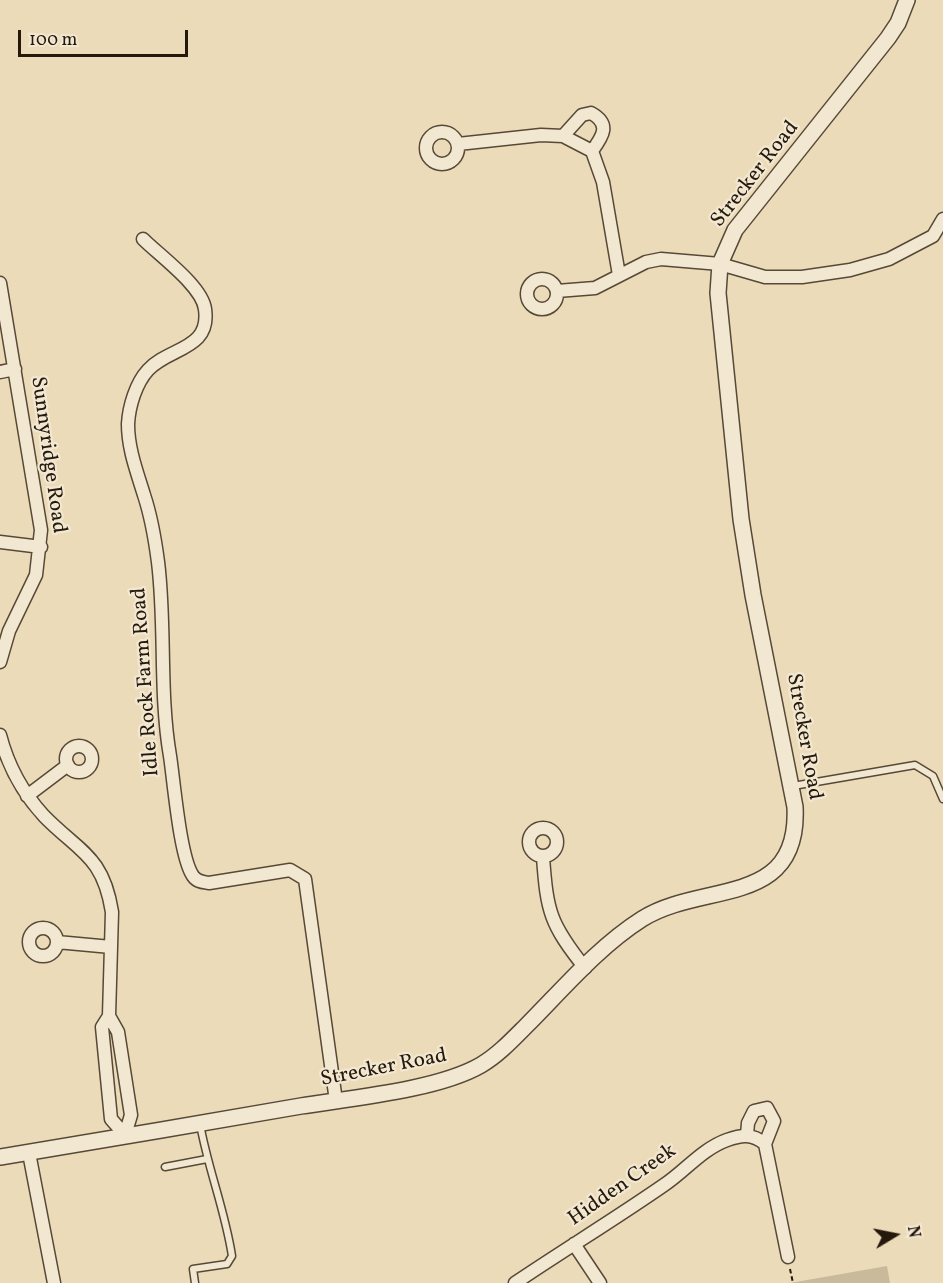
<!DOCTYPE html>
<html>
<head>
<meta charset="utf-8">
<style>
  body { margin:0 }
  #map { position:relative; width:943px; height:1283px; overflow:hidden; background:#ebdbb9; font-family:Vollkorn,serif }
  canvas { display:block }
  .north { position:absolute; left:865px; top:1205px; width:60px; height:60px; -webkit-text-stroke:4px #f2e8d2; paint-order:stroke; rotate:80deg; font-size:16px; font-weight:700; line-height:24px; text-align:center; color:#25180c }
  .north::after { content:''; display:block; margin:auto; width:21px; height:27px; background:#25180c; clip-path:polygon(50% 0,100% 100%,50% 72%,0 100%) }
  .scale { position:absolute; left:18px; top:30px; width:170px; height:27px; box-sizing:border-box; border:3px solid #25180c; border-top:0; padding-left:8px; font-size:18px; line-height:21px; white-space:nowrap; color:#25180c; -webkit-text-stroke:4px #f2e8d2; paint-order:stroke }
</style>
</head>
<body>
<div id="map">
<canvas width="943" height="1283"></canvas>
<div class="north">N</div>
<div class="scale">100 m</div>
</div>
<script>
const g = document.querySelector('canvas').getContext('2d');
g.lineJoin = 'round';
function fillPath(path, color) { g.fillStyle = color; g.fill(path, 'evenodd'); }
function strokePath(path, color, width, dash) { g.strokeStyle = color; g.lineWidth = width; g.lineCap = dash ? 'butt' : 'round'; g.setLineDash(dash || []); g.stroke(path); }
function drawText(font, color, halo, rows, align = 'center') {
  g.font = font + ' Vollkorn,serif'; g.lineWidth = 4.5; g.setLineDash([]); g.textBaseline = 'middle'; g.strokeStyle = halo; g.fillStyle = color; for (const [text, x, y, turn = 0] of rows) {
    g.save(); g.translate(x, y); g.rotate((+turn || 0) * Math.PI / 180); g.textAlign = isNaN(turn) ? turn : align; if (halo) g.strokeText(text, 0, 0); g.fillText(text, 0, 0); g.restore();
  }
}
fillPath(new Path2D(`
  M887 1266 890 1283H790Z`), '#c9ba9c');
const service = new Path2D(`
  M793 786 915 765 933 776 943 799
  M165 1167 207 1159
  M195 1283 193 1269 227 1264 232 1256C225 1210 208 1169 200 1124`);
const minor = new Path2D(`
  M426 148a16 16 0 1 1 32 0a16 16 0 1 1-32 0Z
  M563 136 582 115 591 113C611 124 603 136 592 151
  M458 144 541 135 563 136 592 151 603 182 619 275
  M143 239C160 256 202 286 205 309 211 350 169 347 148 370 136 383 129 406 128 424 128 449 137 472 144 495 151 516 155 539 158 562 166 626 159 692 170 756 174 782 180 858 193 876 197 882 203 882 209 883L290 870 305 879 336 1101
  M527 294a15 15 0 1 1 30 0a15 15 0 1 1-30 0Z
  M0 283 41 530 36 575 9 631 0 662
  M557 291 595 288 646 262 661 259 720 264 765 277H802L850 270 889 259 933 236 943 219
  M0 372 15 369
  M0 542 41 547
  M0 735C8 766 22 792 44 816 79 852 103 855 112 912L109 1016 118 1032 131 1115 125 1135
  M66 759a13 13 0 1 1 26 0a13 13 0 1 1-26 0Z
  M27 796 68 765
  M529 842a14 14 0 1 1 28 0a14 14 0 1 1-28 0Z
  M543 857C547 912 550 924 585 968
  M29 942a14 14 0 1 1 28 0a14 14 0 1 1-28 0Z
  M57 942 111 947
  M109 1016 102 1027 111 1119 125 1135
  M747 1135 748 1123 754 1111 767 1108 774 1121 765 1144
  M29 1153 54 1283
  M574 1244 600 1283
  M515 1283C564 1250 615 1219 664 1185 685 1171 702 1149 727 1140 741 1135 752 1133 765 1144L788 1257`);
const tertiary = new Path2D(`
  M0 1157C100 1141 201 1123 301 1106 351 1098 438 1090 481 1065 498 1055 512 1040 526 1026 562 990 598 947 642 919 702 881 800 909 795 807L753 595 741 519 718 293 720 264 735 230 888 38 898 23 907 0`);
strokePath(service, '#564937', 9);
strokePath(minor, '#564937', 15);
strokePath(tertiary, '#564937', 18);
strokePath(new Path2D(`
  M790 1269 793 1283`), '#25180c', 2, [4.5, 3]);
strokePath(service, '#f2e8d2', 6);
strokePath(minor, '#f2e8d2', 12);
strokePath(tertiary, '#f2e8d2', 15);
drawText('21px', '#25180c', '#f2e8d2', [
  ["Strecker Road",756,175,-52],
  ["Sunnyridge Road",47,455,82],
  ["Idle Rock Farm Road",147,682,-94],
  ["Strecker Road",803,737,80],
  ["Strecker Road",384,1069,-11],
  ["Hidden Creek",623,1186,-35]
]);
</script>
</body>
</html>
